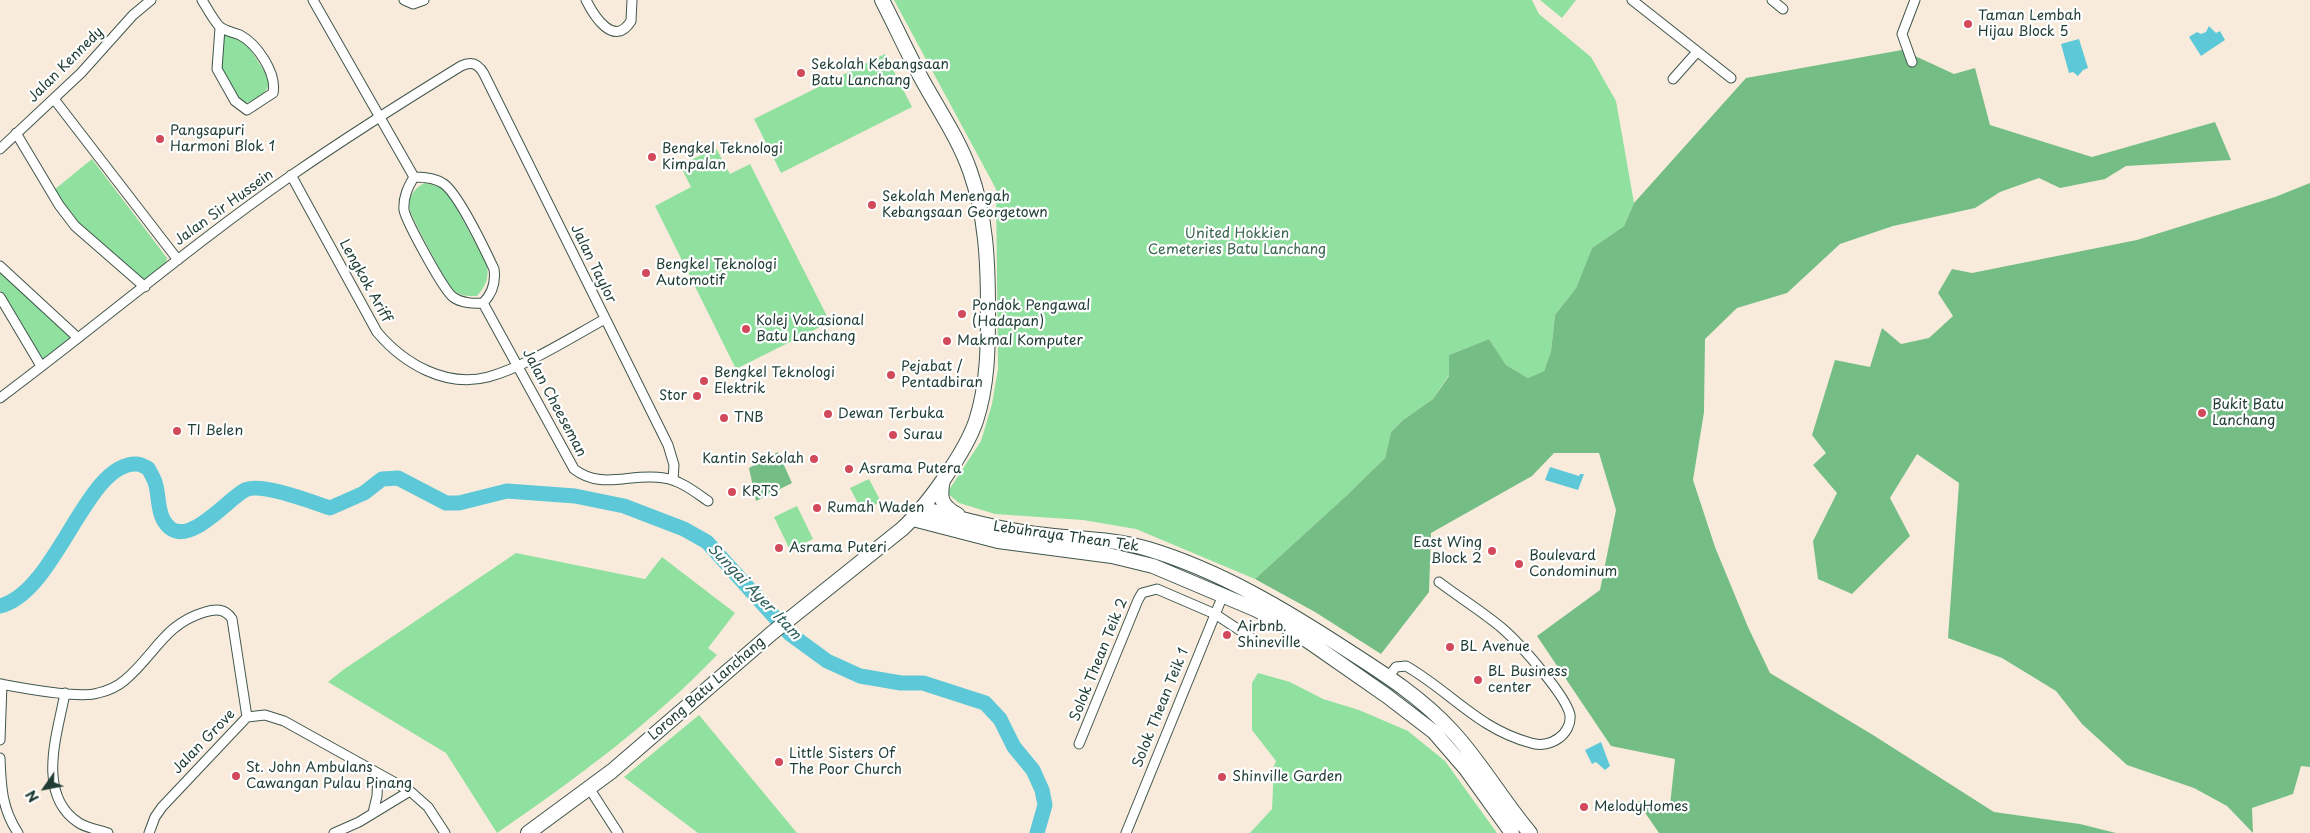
<!DOCTYPE html>
<html>
<head>
<meta charset="utf-8">
<style>
  body { margin:0 }
  #map { position:relative; width:2310px; height:833px; overflow:hidden; background:#f9ebdb; font-family:"Playpen Sans",sans-serif }
  canvas { display:block }
  .north { position:absolute; left:20px; top:763px; width:50px; height:50px; -webkit-text-stroke:4px #fff; paint-order:stroke; rotate:237deg; font-size:14px; font-weight:700; line-height:20px; text-align:center; color:#1f3d34 }
  .north::after { content:''; display:block; margin:auto; width:18px; height:22px; background:#1f3d34; clip-path:polygon(50% 0,100% 100%,50% 72%,0 100%) }
</style>
</head>
<body>
<div id="map">
<canvas width="2310" height="833"></canvas>
<div class="north">N</div>
</div>
<script>
const g = document.querySelector('canvas').getContext('2d');
g.lineJoin = 'round';
function fillPath(path, color) { g.fillStyle = color; g.fill(path, 'evenodd'); }
function strokePath(path, color, width, dash) { g.strokeStyle = color; g.lineWidth = width; g.lineCap = dash ? 'butt' : 'round'; g.setLineDash(dash || []); g.stroke(path); }
function drawText(font, color, halo, rows, align = 'center') {
  g.font = font + ' "Playpen Sans",sans-serif'; g.lineWidth = 4.5; g.setLineDash([]); g.textBaseline = 'middle'; g.strokeStyle = halo; g.fillStyle = color; for (const [text, x, y, turn = 0] of rows) {
    g.save(); g.translate(x, y); g.rotate((+turn || 0) * Math.PI / 180); g.textAlign = isNaN(turn) ? turn : align; if (halo) g.strokeText(text, 0, 0); g.fillText(text, 0, 0); g.restore();
  }
}
fillPath(new Path2D(`
  M894 0H1532L1539 14 1591 57 1616 101 1634 203 1624 226 1592 248 1576 288 1555 315 1551 351 1544 371 1528 378 1506 365 1489 339 1449 355V375L1433 399 1403 420 1391 432 1385 458 1346 496 1255 579 1136 529 1083 520 995 514 959 503 947 493 981 441 992 404 998 369 996 189Z
  M1540 0H1576L1562 18Z
  M228 33 247 44 269 79C271 92 254 103 242 103L220 66 222 38Z
  M885 54 912 107 781 173 754 119Z
  M716 148 730 174 750 164 830 322 736 369 655 206 691 187 680 165Z
  M92 159 167 258 166 264 145 282C110 252 79 230 54 190Z
  M425 183 442 187 449 194 487 265C489 278 486 286 477 296 468 296 459 296 452 289 448 285 410 215 410 210 407 198 415 187 425 183Z
  M0 273 71 337V339L47 359 41 358 8 305 0 290Z
  M869 479 881 502 862 511 850 488Z
  M797 506 813 539 790 550 774 517Z
  M516 553 645 579 662 557 735 613 708 648 717 655C652 723 574 780 497 833L446 753 328 682 343 670Z
  M1258 673 1290 682 1323 699 1359 710 1408 731 1445 761 1497 833H1250L1272 809 1274 766 1276 761 1252 730V683Z
  M699 715 797 833H698L624 777Z`), '#90e09f');
fillPath(new Path2D(`
  M1902 50 1954 74 1975 68 1990 125 2092 157 2215 122 2231 160 2126 166 2105 179 2060 188 2039 178 2000 192 1975 208 1893 226 1840 244 1787 293 1737 308 1705 339 1704 412 1693 480 1715 547 1748 627 1770 673 1873 735 1994 812 2080 824 2116 833H1659L1637 801 1670 805 1675 759 1611 746 1537 636 1600 590 1616 510 1599 453H1554L1532 476 1431 533 1429 592 1381 654 1315 612 1255 579 1346 496 1385 458 1391 432 1403 420 1433 399 1449 376V355L1489 339 1506 365 1528 378 1544 371 1551 351 1555 315 1576 288 1592 248 1624 226 1634 203 1746 78Z
  M2310 183V767L2301 766 2293 794 2252 808 2253 833 2227 806 2194 788 2127 765 2082 724 2056 691 2002 658 1948 638 1959 483 1917 454 1890 498 1910 536 1852 594 1818 579 1813 541 1837 493 1813 465 1826 453 1812 435 1835 360 1870 367 1882 328 1901 344 1929 338 1953 316 1938 293 1952 269 1972 273 2137 240 2275 197Z
  M778 452 792 483 756 501 749 468Z`), '#74be86');
fillPath(new Path2D(`
  M2209 26 2216 33 2220 31 2225 40 2201 56 2189 37 2197 32 2201 34 2206 32Z
  M2079 39 2088 68 2083 70 2078 76 2073 72 2069 73 2061 44Z
  M1550 467 1579 476 1580 474H1584L1578 490 1545 480Z
  M1601 742 1610 766 1605 770 1596 762 1592 764 1585 750Z`), '#5dc8d7');
strokePath(new Path2D(`
  M0 606C57 592 86 461 137 464 140 464 145 467 148 468 150 472 153 477 155 482 160 497 156 516 170 528 191 545 229 498 245 490 261 482 312 502 330 508L364 493 382 479 398 478 446 503H459L507 491 575 496 624 506 684 529 707 542 790 634 827 661 860 676 901 683H923L985 703 1000 719 1014 747 1033 770 1042 790 1045 805 1037 833`), '#5dc8d7', 15);
const minor = new Path2D(`
  M202 0C207 8 212 18 219 26 224 31 233 32 240 35 257 44 277 73 273 93L247 110 235 101 217 69 220 28
  M313 0 414 177
  M404 0 413 4 424 0
  M586 0C594 16 614 48 631 21L632 0
  M1632 0 1731 78
  M1772 0 1783 9
  M1912 62 1902 34 1915 0
  M1673 79 1697 52
  M54 99 178 260
  M16 133 59 205 75 226 145 287
  M0 149 81 73 133 15 151 0
  M291 175 377 332C404 364 446 388 488 377 525 367 570 338 605 319
  M414 177C424 177 436 178 444 184 460 196 485 250 494 269 496 283 492 294 483 303 474 304 461 303 453 297 444 291 406 221 404 210 403 197 408 187 414 177Z
  M0 266 78 338
  M0 297 41 366
  M483 303 574 469C602 491 632 472 664 478 680 480 695 492 708 501
  M0 398C98 325 191 245 292 175 347 137 404 101 461 66 471 61 478 63 484 74L668 445 674 465 673 480
  M1388 677 1396 667 1406 666C1450 691 1478 729 1531 743 1540 746 1551 744 1559 738 1566 733 1571 724 1570 715 1566 695 1519 643 1503 629 1483 612 1460 598 1439 582
  M0 684C21 688 80 699 98 693 107 691 118 686 125 680 155 655 164 624 205 612 215 609 225 608 232 619L247 717
  M65 693C58 732 35 795 79 823 87 828 99 830 108 833
  M0 740 2 684
  M1079 744 1138 600 1142 593 1157 589 1215 614 1253 639
  M0 758C1 787 2 809 18 833
  M589 788 618 833
  M373 813 377 796 378 775
  M149 833 155 817 162 807 247 717 265 715 284 721 410 791 428 807 445 833
  M334 833 359 822 410 791
  M1126 833 1223 595`);
const primary = new Path2D(`
  M943 480C939 498 941 506 958 515
  M922 508C959 519 997 529 1036 534 1073 539 1113 538 1148 549 1221 571 1287 611 1350 652 1386 675 1423 699 1452 731 1481 762 1502 800 1530 833
  M913 519 998 541 1112 556 1153 566 1257 610 1281 623 1311 643 1387 696 1434 732 1466 769 1512 833
  M528 833 612 771 772 633 902 529C927 506 965 453 976 421 988 384 988 347 988 309 988 261 986 216 970 171 958 137 936 106 919 74 906 50 895 25 882 0`);
strokePath(minor, '#40574d', 11);
strokePath(primary, '#40574d', 16);
strokePath(minor, '#fff', 9);
strokePath(primary, '#fff', 14);
for (const [x, y, r, color] of [
  [1968,24,5,"#d1495b"],
  [801,73,5,"#d1495b"],
  [160,139,5,"#d1495b"],
  [652,157,5,"#d1495b"],
  [872,205,5,"#d1495b"],
  [646,273,5,"#d1495b"],
  [962,314,5,"#d1495b"],
  [746,329,5,"#d1495b"],
  [947,341,5,"#d1495b"],
  [891,375,5,"#d1495b"],
  [704,381,5,"#d1495b"],
  [697,396,5,"#d1495b"],
  [2202,413,5,"#d1495b"],
  [828,414,5,"#d1495b"],
  [724,418,5,"#d1495b"],
  [177,431,5,"#d1495b"],
  [893,435,5,"#d1495b"],
  [814,459,5,"#d1495b"],
  [849,469,5,"#d1495b"],
  [732,492,5,"#d1495b"],
  [817,508,5,"#d1495b"],
  [779,548,5,"#d1495b"],
  [1492,551,5,"#d1495b"],
  [1519,564,5,"#d1495b"],
  [1227,635,5,"#d1495b"],
  [1450,647,5,"#d1495b"],
  [1478,680,5,"#d1495b"],
  [779,762,5,"#d1495b"],
  [236,776,5,"#d1495b"],
  [1222,777,5,"#d1495b"],
  [1584,807,5,"#d1495b"]
]) { const dot = new Path2D(); dot.arc(x, y, r, 0, 2 * Math.PI); g.fillStyle = color; g.fill(dot); strokePath(dot, '#fff', 2); }
drawText('14px', '#1f3d34', '#fff', [
  ["Taman Lembah",1978,16],
  ["Hijau Block 5",1978,32],
  ["Sekolah Kebangsaan",811,65],
  ["Batu Lanchang",811,81],
  ["Pangsapuri",170,131],
  ["Harmoni Blok 1",170,147],
  ["Bengkel Teknologi",662,149],
  ["Kimpalan",662,165],
  ["Sekolah Menengah",882,197],
  ["Kebangsaan Georgetown",882,213],
  ["Bengkel Teknologi",656,265],
  ["Automotif",656,281],
  ["Pondok Pengawal",972,306],
  ["(Hadapan)",972,322],
  ["Kolej Vokasional",756,321],
  ["Batu Lanchang",756,337],
  ["Makmal Komputer",957,341],
  ["Pejabat /",901,367],
  ["Pentadbiran",901,383],
  ["Bengkel Teknologi",714,373],
  ["Elektrik",714,389],
  ["Stor",687,396,"right"],
  ["Bukit Batu",2212,405],
  ["Lanchang",2212,421],
  ["Dewan Terbuka",838,414],
  ["TNB",734,418],
  ["TI Belen",187,431],
  ["Surau",903,435],
  ["Kantin Sekolah",804,459,"right"],
  ["Asrama Putera",859,469],
  ["KRTS",742,492],
  ["Rumah Waden",827,508],
  ["East Wing",1482,543,"right"],
  ["Block 2",1482,559,"right"],
  ["Asrama Puteri",789,548],
  ["Boulevard",1529,556],
  ["Condominum",1529,572],
  ["Airbnb.",1237,627],
  ["Shineville",1237,643],
  ["BL Avenue",1460,647],
  ["BL Business",1488,672],
  ["center",1488,688],
  ["Little Sisters Of",789,754],
  ["The Poor Church",789,770],
  ["St. John Ambulans",246,768],
  ["Cawangan Pulau Pinang",246,784],
  ["Shinville Garden",1232,777],
  ["MelodyHomes",1594,807]
], 'left');
drawText('14px', '#1f3d34', '#fff', [
  ["Jalan Kennedy",66,65,-45],
  ["Jalan Sir Hussein",224,208,-36],
  ["Jalan Taylor",593,264,64],
  ["Lengkok Ariff",365,281,61],
  ["Jalan Cheeseman",554,403,62],
  ["Lebuhraya Thean Tek",1066,537,8],
  ["Solok Thean Teik 2",1099,660,-68],
  ["Lorong Batu Lanchang",707,689,-41],
  ["Solok Thean Teik 1",1161,708,-68],
  ["Jalan Grove",204,742,-46]
]);
drawText('14px', '#3b664f', '#fff', [
  ["United Hokkien",1237,234],
  ["Cemeteries Batu Lanchang",1237,250]
]);
drawText('italic 15px', '#2e605d', '#fff', [
  ["Sungai Ayer Itam",754,592,46]
]);
</script>
</body>
</html>
